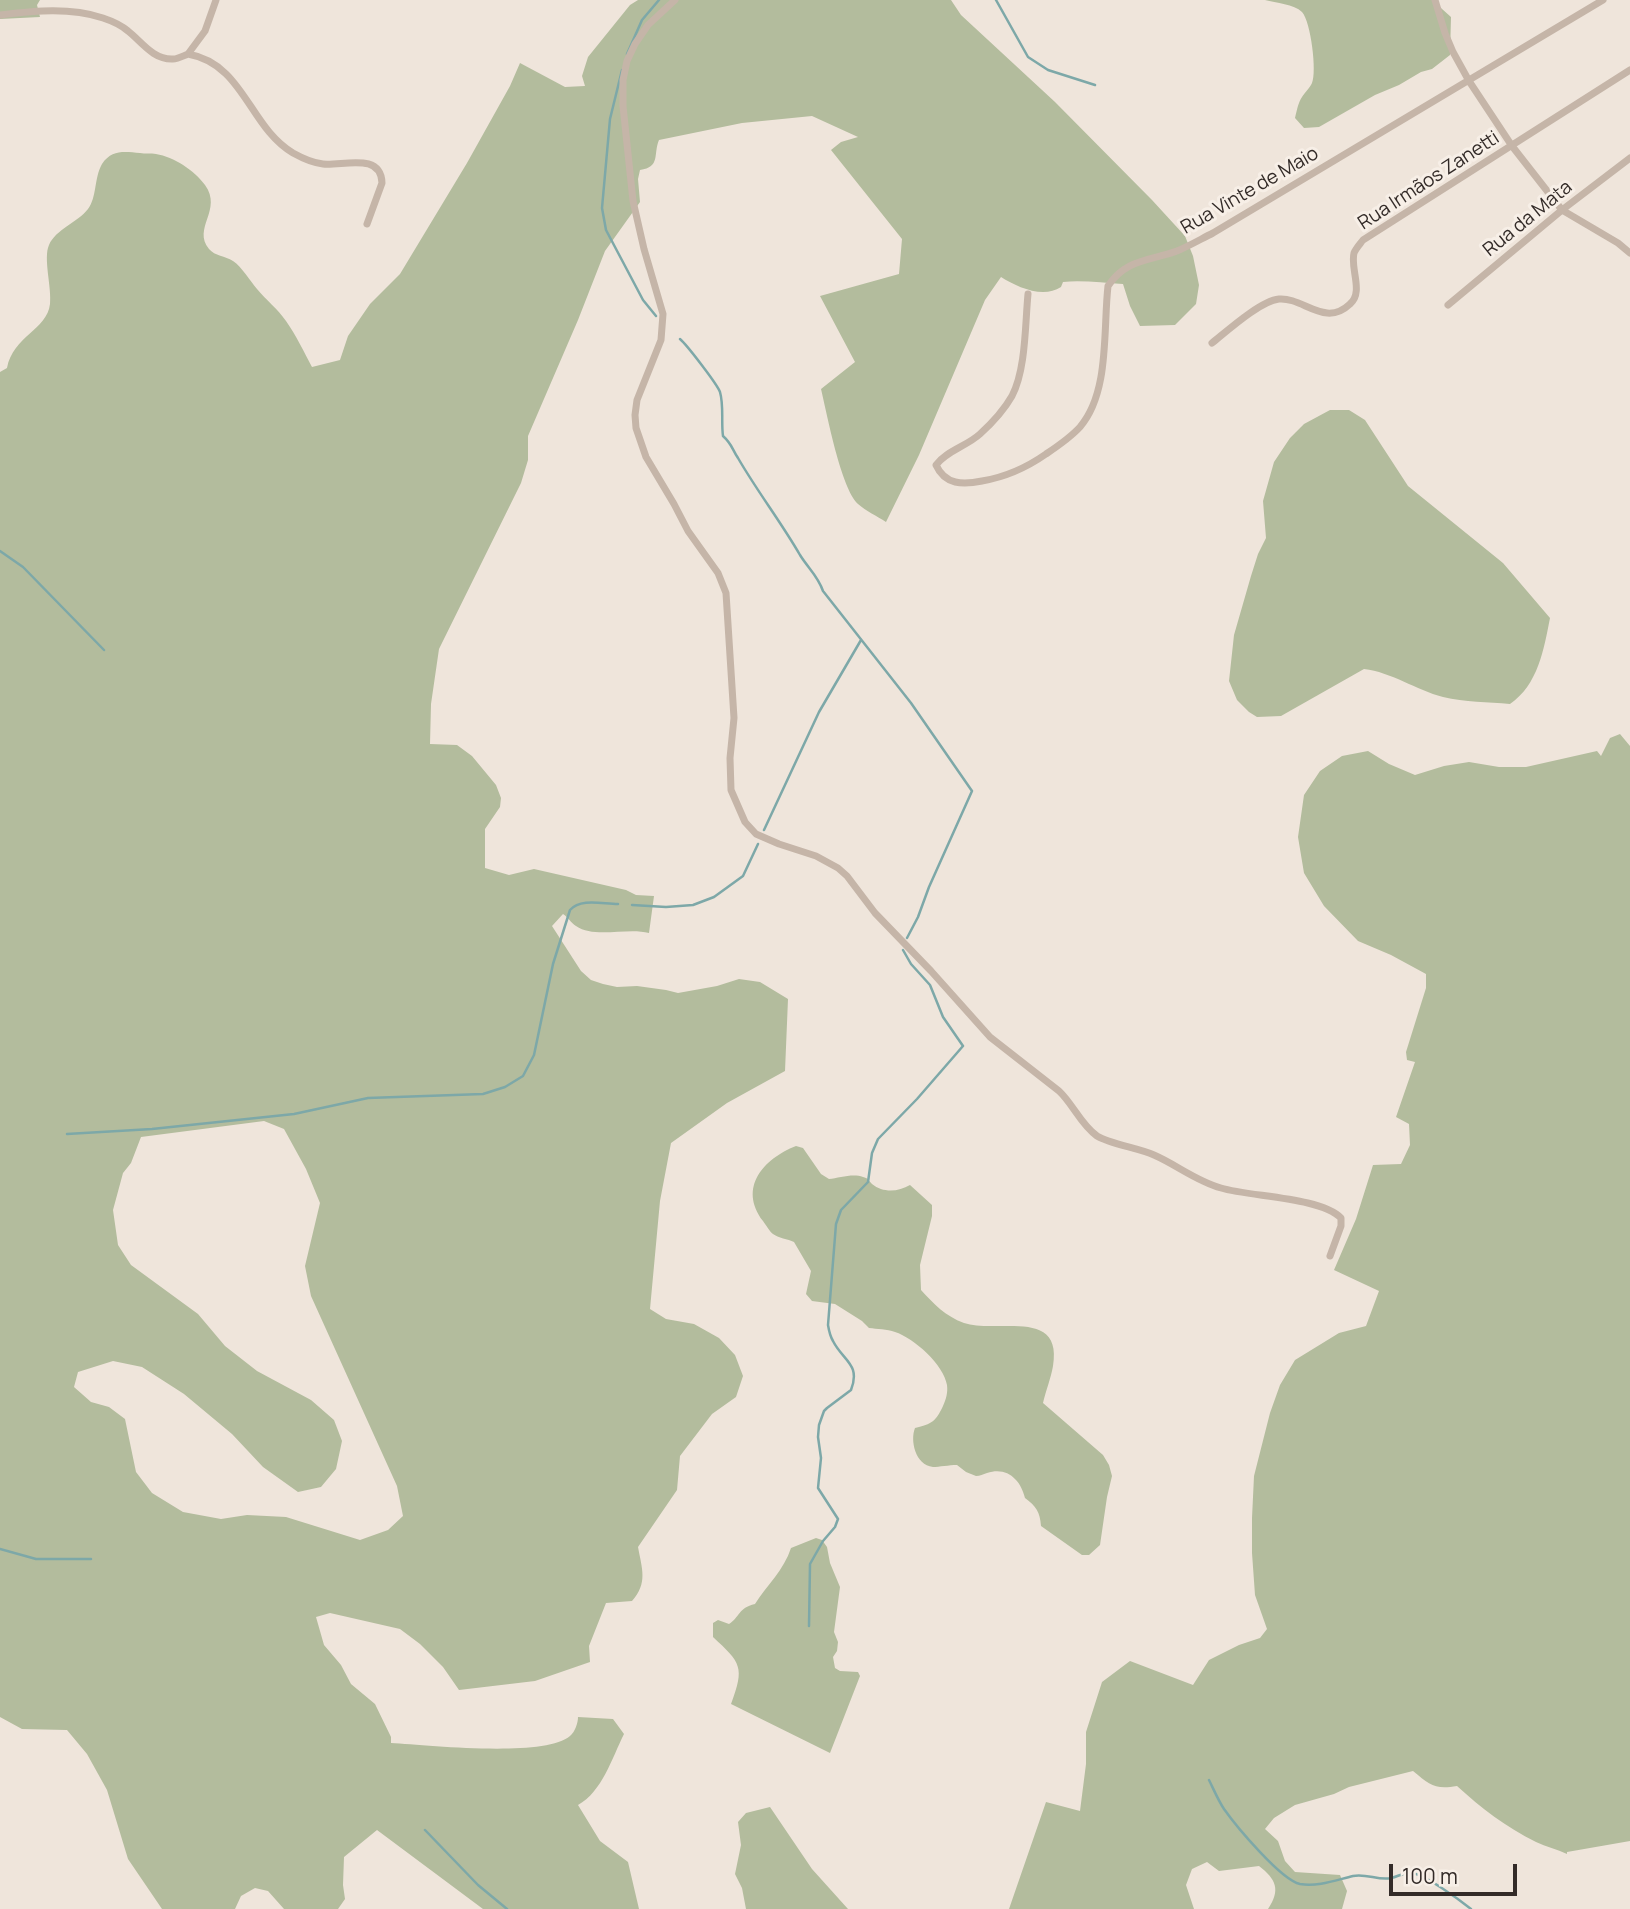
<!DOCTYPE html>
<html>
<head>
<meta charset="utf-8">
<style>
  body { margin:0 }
  #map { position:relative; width:1630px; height:1909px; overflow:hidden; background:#efe5db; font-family:Manrope,sans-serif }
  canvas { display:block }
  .scale { position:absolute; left:1389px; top:1864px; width:128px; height:32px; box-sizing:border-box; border:4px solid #332b28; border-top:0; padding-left:9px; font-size:21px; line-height:24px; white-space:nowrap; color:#332b28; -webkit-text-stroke:5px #f7efe7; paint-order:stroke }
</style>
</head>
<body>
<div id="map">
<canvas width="1630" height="1909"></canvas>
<div class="scale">100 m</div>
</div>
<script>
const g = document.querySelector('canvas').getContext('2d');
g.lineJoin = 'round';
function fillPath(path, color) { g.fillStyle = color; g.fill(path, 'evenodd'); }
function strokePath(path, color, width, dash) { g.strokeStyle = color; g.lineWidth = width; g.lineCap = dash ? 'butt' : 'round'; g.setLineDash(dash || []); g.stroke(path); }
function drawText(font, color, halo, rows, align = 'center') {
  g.font = font + ' Manrope,sans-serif'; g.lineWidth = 6; g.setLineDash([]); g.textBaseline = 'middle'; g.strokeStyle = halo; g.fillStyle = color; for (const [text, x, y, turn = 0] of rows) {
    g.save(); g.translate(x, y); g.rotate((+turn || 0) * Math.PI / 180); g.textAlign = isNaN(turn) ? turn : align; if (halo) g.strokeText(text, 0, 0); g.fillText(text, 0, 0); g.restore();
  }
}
fillPath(new Path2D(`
  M0 0H40L37 5 40 17 0 19Z
  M638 0H951L961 15 1055 102 1152 200 1185 236 1193 256 1199 285 1196 304 1175 325 1140 326 1130 306 1123 284C1104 283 1082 280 1063 282L1061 287C1043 299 1017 287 1001 277L985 300 919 455 886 522C877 516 866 511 858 504 841 488 827 414 821 389L855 362 820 296 899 274 902 239 831 150 841 142 858 137 812 116 742 123 659 140C653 154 661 167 640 170L638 179 640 202 605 251 578 320 528 436V460L521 483 439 649 431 704 430 744 457 745 472 756 496 785 501 798 500 807 485 829V868L509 875 534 869 626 890 636 895 654 896 649 933C627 927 595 939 576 926 571 923 568 917 563 914L552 926 581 971 591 980 603 984 617 987 637 986 666 990 678 993 717 986 739 979 760 982 788 999 785 1071 727 1103 671 1143 660 1201 650 1309 666 1319 694 1324 719 1338 735 1355 743 1376 736 1397 712 1414 680 1456 677 1490 638 1547C642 1569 648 1583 632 1601L606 1603 589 1646 590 1662 535 1681 459 1690 443 1667 420 1644 400 1629 330 1613 316 1617 324 1645 341 1665 351 1684 375 1704 391 1737V1743C427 1745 545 1758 570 1736 575 1732 578 1723 578 1717L613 1719 624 1734C612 1758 602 1792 578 1805L600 1841 628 1862 639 1909H483L377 1830 344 1857 343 1885 345 1899 338 1909H284L268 1891 255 1888 241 1896 235 1909H162L128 1859 107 1790 87 1754 67 1730 22 1729 0 1717V372L7 368C13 336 47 330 50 304 52 288 43 258 49 245 56 229 77 223 88 209 97 197 94 178 102 164 112 149 125 152 140 153 145 154 151 153 156 154 174 157 194 170 205 185 223 210 192 228 209 249 215 256 225 256 233 261 242 267 250 281 257 289 266 300 278 309 286 321 296 335 304 352 312 367L340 360 348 336 370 304 400 274 467 163 510 86 520 63 565 87 585 86 582 76 588 57 630 5ZM264 1121 284 1129 306 1169 320 1203 305 1266 311 1296 397 1486 403 1516 388 1530 360 1540 286 1517 247 1515 221 1519 183 1512 152 1493 136 1472 125 1419 109 1407 91 1402 74 1387 78 1372 113 1361 142 1367 184 1394 232 1434 263 1467 298 1492 321 1487 336 1469 342 1441 334 1420 311 1400 257 1371 225 1346 198 1314 131 1265 118 1245 113 1210 123 1173 131 1163 141 1137Z
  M1265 0H1432L1451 17 1450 55 1432 69 1421 72 1399 85 1375 95 1319 127 1304 128 1295 118C1297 110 1298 103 1302 97 1305 92 1310 88 1312 83 1317 72 1311 22 1302 12 1294 4 1276 3 1265 0Z
  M1330 410H1349L1365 420 1408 486 1503 563 1550 618C1544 649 1538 685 1510 704 1488 702 1465 702 1443 697 1416 690 1391 672 1364 669L1281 716 1257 717 1249 712 1237 700 1229 681 1234 635 1251 576 1258 554 1266 538 1263 501 1274 462 1290 438 1304 424Z
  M1620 734 1630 746V1841L1567 1852V1854C1557 1849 1546 1847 1536 1842 1506 1827 1481 1808 1457 1786 1435 1790 1430 1785 1413 1771L1349 1787 1334 1794 1295 1805 1274 1818 1265 1829 1278 1841 1285 1861 1295 1872 1340 1875 1347 1891 1342 1909H1268C1281 1890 1276 1879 1259 1866L1219 1871 1207 1862 1192 1869 1186 1885 1194 1909H1009L1046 1802 1080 1811 1086 1764V1732L1102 1682 1130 1661 1193 1685 1209 1660 1239 1645 1260 1638 1267 1629 1255 1595 1252 1553V1518L1254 1476 1270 1413 1280 1385 1295 1360 1339 1333 1366 1326 1379 1291 1334 1270 1356 1219 1373 1165 1401 1164 1410 1145 1409 1124 1396 1117 1415 1062 1407 1060 1406 1052 1426 988V974L1391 955 1358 941 1324 906 1304 873 1298 837 1304 795 1320 771 1342 756 1368 751 1389 764 1415 775 1444 766 1469 762 1499 767H1526L1597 751 1601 756 1610 738Z
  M796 1146 803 1148 821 1174 829 1179C839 1178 853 1173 863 1177 868 1178 868 1180 872 1184 883 1193 898 1192 910 1185L932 1205V1216L920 1265 921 1290C934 1304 945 1316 964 1323 996 1334 1063 1307 1053 1366 1051 1378 1046 1390 1043 1403L1103 1455 1109 1465 1112 1476 1107 1497 1100 1545 1089 1555H1082L1041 1526C1040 1512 1036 1506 1025 1498 1021 1480 1007 1466 987 1473 983 1474 980 1476 976 1476L966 1472 957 1465C949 1465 939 1467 933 1467 915 1465 910 1440 915 1428 932 1424 936 1421 943 1406 946 1399 948 1393 947 1385 944 1365 914 1338 895 1332 887 1329 877 1329 869 1328L862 1321 835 1304 812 1301 806 1294 811 1271 794 1242C788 1239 778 1238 773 1234 770 1232 766 1225 763 1221 738 1188 763 1159 796 1146Z
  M816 1538 822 1540 827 1547 830 1563 840 1587 834 1632 838 1642 837 1651 833 1657 835 1668 840 1671 858 1672 860 1676 830 1753 731 1704C745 1667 741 1663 713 1637V1623L718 1620 729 1624C740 1617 738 1608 755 1604 767 1585 784 1570 791 1548Z
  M770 1807 812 1869 848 1909H746L742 1888 735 1874 741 1845 738 1822 746 1813Z`), '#b3bc9d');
strokePath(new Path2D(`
  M996 0 1028 57 1048 70 1095 85
  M627 54 642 20 659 0
  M622 70 610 119 602 208 606 230 643 300 656 316
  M680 339C687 345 717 384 720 392 724 406 721 422 723 436 732 444 732 449 738 458 757 491 781 522 800 555 808 568 818 576 823 591L911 703 972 791 929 887 918 917 907 938
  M0 551 23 567 104 650
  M764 830 819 712 861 640
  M632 905 666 907 693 905 714 897 743 876 758 844
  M67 1134 152 1129 294 1114 368 1098 483 1094 505 1087 523 1076 534 1055 553 964 570 910C581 898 602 904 618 904
  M0 1549 36 1559H91
  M809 1626 810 1564 823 1541 835 1527 838 1519 818 1488 821 1458 818 1437 819 1425 824 1411 827 1408 851 1390C861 1364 843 1361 833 1341 830 1336 829 1331 828 1325L836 1224 841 1210 868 1182 872 1153 878 1139 917 1099 963 1046 943 1017 930 985 911 964 903 950
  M1209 1780C1214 1790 1218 1800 1224 1809 1236 1826 1281 1880 1300 1884 1318 1887 1336 1880 1353 1876 1366 1873 1379 1881 1391 1878 1398 1877 1403 1872 1411 1873 1423 1873 1461 1901 1471 1909
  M425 1830 478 1885 507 1909`), '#7da8a8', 2.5);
strokePath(new Path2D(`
  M216 0 205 31 188 54C244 64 249 127 293 153 302 158 313 163 323 164 343 166 381 152 382 183L367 224
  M675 0 648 25 635 44 627 61 623 80V106L633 201 644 249 663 314 661 340 637 400 635 415 636 428 646 457 674 504 688 531 718 573 726 593 734 718 730 758 731 790 745 822 756 834 779 844 816 856 838 868 847 876 875 913 931 971 990 1037 1059 1091C1073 1104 1081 1125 1097 1136 1110 1144 1138 1148 1154 1155 1177 1165 1196 1181 1221 1188 1251 1197 1320 1197 1341 1218V1226L1330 1256
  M1435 0 1445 33 1453 52 1469 81 1512 146 1562 210 1618 243 1630 253
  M0 15C35 11 69 7 103 18 112 21 121 25 128 31 141 41 153 60 173 59 178 59 183 56 188 54
  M1028 294C1025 325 1026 369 1012 396 1004 410 991 424 980 434 967 446 946 451 936 465 945 485 963 485 982 481 1006 477 1026 468 1046 454 1058 446 1070 438 1080 427 1110 392 1103 329 1108 286 1126 259 1149 261 1177 251 1189 246 1201 239 1213 233L1603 0
  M1448 305 1562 210 1630 158
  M1212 343C1227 331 1260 301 1279 299 1303 297 1325 328 1350 304 1364 292 1350 269 1354 253 1356 248 1360 244 1363 240L1630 70`), '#c5b5a8', 7);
drawText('19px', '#332b28', '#f7efe7', [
  ["Rua Irmãos Zanetti",1429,181,-33],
  ["Rua Vinte de Maio",1250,191,-30],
  ["Rua da Mata",1528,219,-39]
]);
</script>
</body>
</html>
